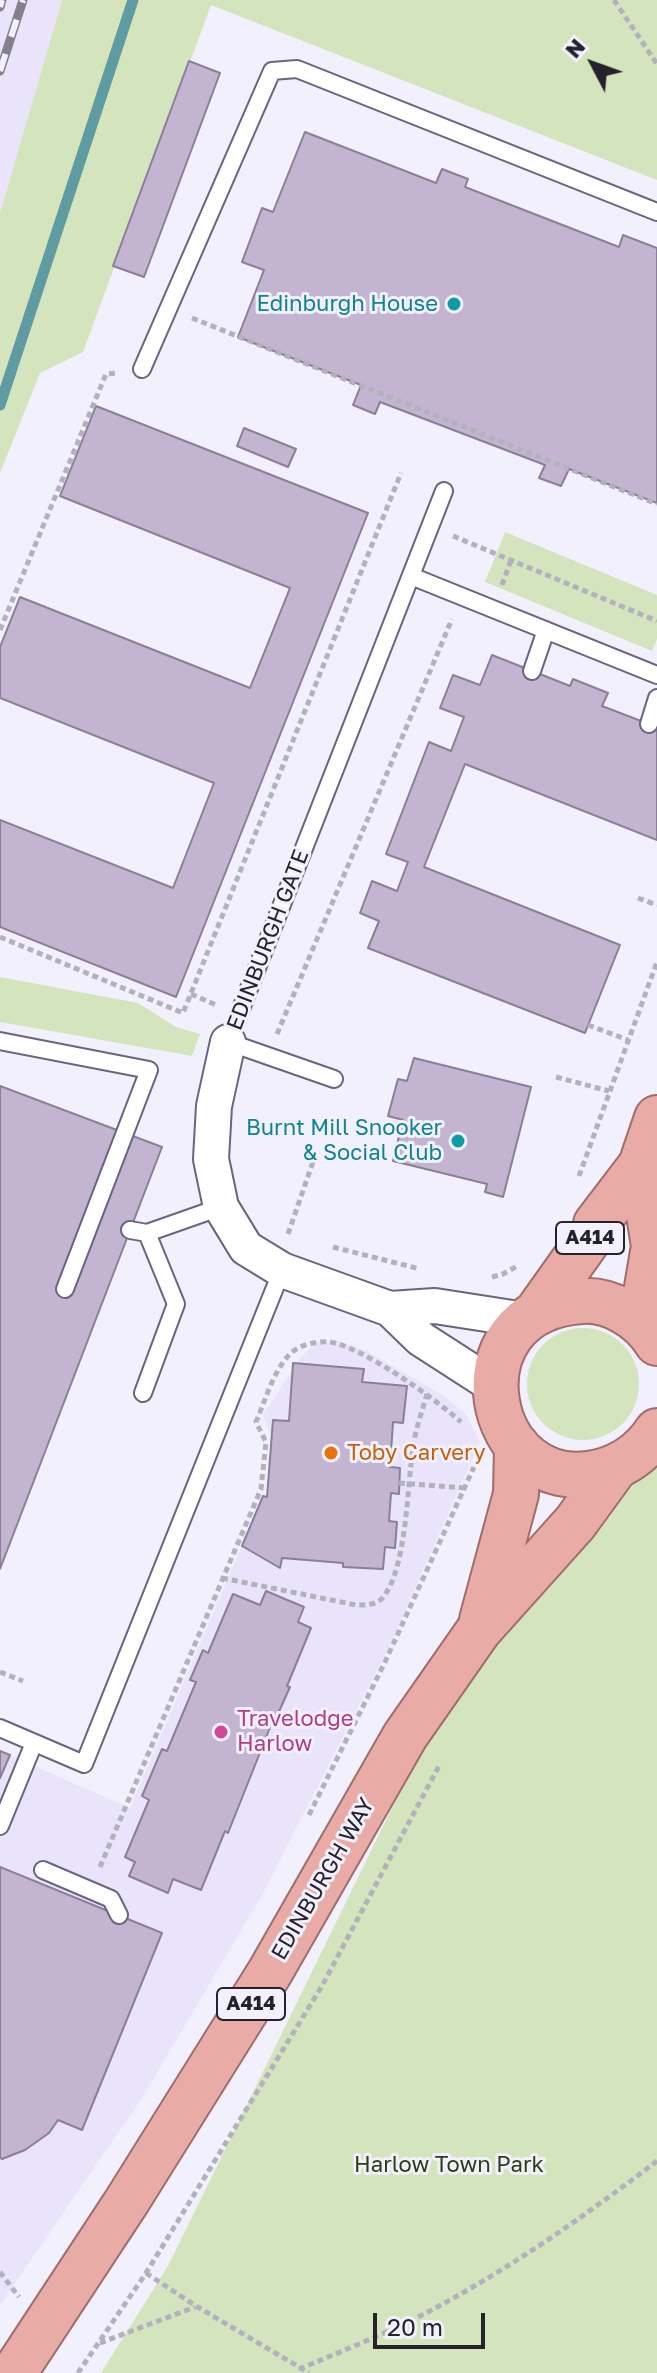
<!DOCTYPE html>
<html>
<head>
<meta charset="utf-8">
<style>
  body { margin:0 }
  #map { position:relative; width:657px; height:2373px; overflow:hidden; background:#f2f0fc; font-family:"Golos Text",sans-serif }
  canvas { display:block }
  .north { position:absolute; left:553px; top:24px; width:80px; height:80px; -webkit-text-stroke:6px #f2f0fc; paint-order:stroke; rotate:311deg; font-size:22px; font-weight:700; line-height:32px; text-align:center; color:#25222d }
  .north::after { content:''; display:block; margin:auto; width:28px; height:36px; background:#25222d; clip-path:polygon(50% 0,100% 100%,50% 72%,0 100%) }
  .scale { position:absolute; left:373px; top:2313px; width:112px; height:36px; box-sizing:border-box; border:4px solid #25222d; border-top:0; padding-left:10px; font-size:24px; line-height:28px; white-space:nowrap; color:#25222d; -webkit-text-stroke:6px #f2f0fc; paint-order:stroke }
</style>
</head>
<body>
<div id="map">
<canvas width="657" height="2373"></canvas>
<div class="north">N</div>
<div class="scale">20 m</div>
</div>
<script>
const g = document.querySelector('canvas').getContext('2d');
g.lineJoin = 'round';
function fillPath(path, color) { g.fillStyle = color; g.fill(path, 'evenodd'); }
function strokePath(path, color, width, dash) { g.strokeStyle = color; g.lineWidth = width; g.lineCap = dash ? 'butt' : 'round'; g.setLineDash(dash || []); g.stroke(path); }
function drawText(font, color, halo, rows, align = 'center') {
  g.font = font + ' "Golos Text",sans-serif'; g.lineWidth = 6; g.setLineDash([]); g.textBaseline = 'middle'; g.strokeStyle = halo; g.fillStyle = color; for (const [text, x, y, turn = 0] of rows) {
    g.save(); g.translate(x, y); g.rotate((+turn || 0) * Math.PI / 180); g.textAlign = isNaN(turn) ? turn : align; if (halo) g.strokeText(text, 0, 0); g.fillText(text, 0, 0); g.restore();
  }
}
fillPath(new Path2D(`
  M0 0H62L0 213Z
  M317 1342H341L367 1351 444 1396 466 1414 480 1442 390 1645 262 1895 142 2098 0 2305V1751L130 1808 263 1496H267L272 1439 263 1415 302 1356Z`), '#e9e4fb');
fillPath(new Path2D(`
  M62 0H657V180L211 5 83 352 40 373 0 473V213Z
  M505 532 657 595V639L652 651 485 582Z
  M0 977 138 1003 176 1027 200 1034 192 1056 0 1022Z
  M527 1384a56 56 0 1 1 112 0a56 56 0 1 1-112 0Z
  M657 1447V2373H101L168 2266 479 1630Z`), '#d4e5be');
strokePath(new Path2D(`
  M0 405 133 0`), '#5f9ca2', 11);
const building = new Path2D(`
  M189 61 220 73 144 277 113 266Z
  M305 132 436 183 442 169 468 179 465 187 619 247 623 235 657 248V503L569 469 561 486 539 478 545 465 380 402 375 414 353 405 361 385 238 337 264 270 242 262 262 208 273 212Z
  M96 406 368 513 176 997 0 927V820L173 888 214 783 0 698V647L20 597 250 688 290 588 60 496Z
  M244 428 296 449 288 467 237 446Z
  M492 655 570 686 573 679 608 693 602 706 657 727V840L465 764 424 867 620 945 585 1033 368 948 379 921 360 913 372 881 397 891 408 862 386 854 429 742 451 751 464 717 440 708 453 675 480 685Z
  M414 1058 531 1087 503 1197 485 1192 487 1184 393 1161 403 1120 388 1116 398 1079 407 1081Z
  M0 1086 162 1147 0 1569Z
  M293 1363 364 1369 362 1382 407 1386 403 1423 393 1422 390 1467 400 1468 399 1494 391 1493 389 1521 397 1522 395 1548 385 1547 383 1569 343 1567V1563L282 1558 280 1568 242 1546 263 1496 267 1497 273 1420 289 1421Z
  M266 1591 304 1607 298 1622 311 1628 287 1686 290 1687 277 1716 275 1715 228 1833 225 1831 201 1890 173 1879 168 1893 129 1876 135 1862 125 1857 149 1800 142 1796 162 1749 167 1751 196 1682 190 1680 203 1650 208 1653 233 1594 260 1605Z
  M0 1751 10 1755 0 1778Z
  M0 1867 162 1933 82 2130 58 2120 49 2133 25 2150 2 2159 0 2158Z`);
fillPath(building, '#c3b5d2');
strokePath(building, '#8c7e99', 2);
const service = new Path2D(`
  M142 369 272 71 297 69 657 212
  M411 576 657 675
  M532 671 546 630
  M649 724 657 698
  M0 1041 149 1070 65 1289
  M334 1079 228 1042 444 491
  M130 1230 147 1233 221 1207
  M143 1393 176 1304 147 1233
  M0 1728 84 1764 282 1270
  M0 1826 34 1743
  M43 1870 111 1899 119 1915`);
const minor = new Path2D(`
  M228 1042 214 1106 211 1159 221 1207 246 1248 282 1270 390 1309 435 1306 525 1320
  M390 1309 421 1339 494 1386`);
const trunk = new Path2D(`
  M537 1312 596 1229V1224L641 1165 657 1118
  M641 1323 654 1246 641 1165
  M657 1343C642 1318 611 1299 582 1301 447 1309 484 1500 599 1472 624 1466 643 1452 657 1431
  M482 1620 516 1494 517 1446
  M14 2373 127 2201 270 1972 405 1736 479 1630 575 1523 615 1468`);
strokePath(service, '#6b6480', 20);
strokePath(minor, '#6b6480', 38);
strokePath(trunk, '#a06d6d', 48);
strokePath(new Path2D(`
  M614 0 657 64
  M192 318 657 504
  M453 536 657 621
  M502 585 511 560
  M0 630 106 374 117 373
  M638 898 657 905
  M0 937 183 1013 401 473
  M191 994 216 1005
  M588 1025 628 1040
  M277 1034 452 619
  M556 1077 609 1091
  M579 1176 657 962
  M288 1234 315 1156
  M333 1247 420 1269
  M492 1277 503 1274 519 1265
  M399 1483 466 1488
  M222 1578 356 1605C367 1605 378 1605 384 1596 407 1565 407 1487 413 1448 415 1430 422 1412 427 1394
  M0 1672 23 1681
  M309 1815 385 1662 474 1467
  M100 1867 261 1489 266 1442 256 1422C265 1401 273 1372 289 1355 298 1345 316 1341 329 1342 360 1345 437 1400 461 1422
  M0 2272 19 2297
  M146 2273 196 2306 309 2373
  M100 2343 195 2307
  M299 2369C333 2355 367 2341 400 2326 491 2282 577 2222 657 2161
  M78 2373 146 2273 322 1986 440 1764`), '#b3b1bd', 5, [6, 4]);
strokePath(service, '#fff', 16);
strokePath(minor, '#fff', 34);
strokePath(trunk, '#e8aba6', 44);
const rail = new Path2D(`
  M0 7 2 0
  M0 71 23 0`);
strokePath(rail, '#84818c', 9);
strokePath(rail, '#f2f0fc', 6, [18]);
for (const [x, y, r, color] of [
  [454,304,8,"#0f9aa8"],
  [458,1141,8,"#0f9aa8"],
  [331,1453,8,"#e8710a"],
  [221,1732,8,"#d1479c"]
]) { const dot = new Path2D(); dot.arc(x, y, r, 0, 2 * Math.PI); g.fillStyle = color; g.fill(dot); strokePath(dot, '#f2f0fc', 3); }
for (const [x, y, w] of [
  [590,1238,68],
  [251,2004,68]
]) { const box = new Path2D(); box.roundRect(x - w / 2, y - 16, w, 32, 6); g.fillStyle = '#f2f0fc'; g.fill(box); strokePath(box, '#25222d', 2); }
drawText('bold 20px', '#25222d', null, [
  ["A414",590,1238],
  ["A414",251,2004]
]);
drawText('22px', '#0d838f', '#f2f0fc', [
  ["Edinburgh House",438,304],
  ["Burnt Mill Snooker",442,1128],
  ["& Social Club",442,1153]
], 'right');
drawText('22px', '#25222d', '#f2f0fc', [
  ["EDINBURGH GATE",268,940,-69],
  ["EDINBURGH WAY",323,1879,-60]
]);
drawText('22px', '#c56008', '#f2f0fc', [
  ["Toby Carvery",347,1453]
], 'left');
drawText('22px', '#b23c85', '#f2f0fc', [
  ["Travelodge",237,1719],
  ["Harlow",237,1744]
], 'left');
drawText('22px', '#2d3d12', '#f2f0fc', [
  ["Harlow Town Park",449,2165]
]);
</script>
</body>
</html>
